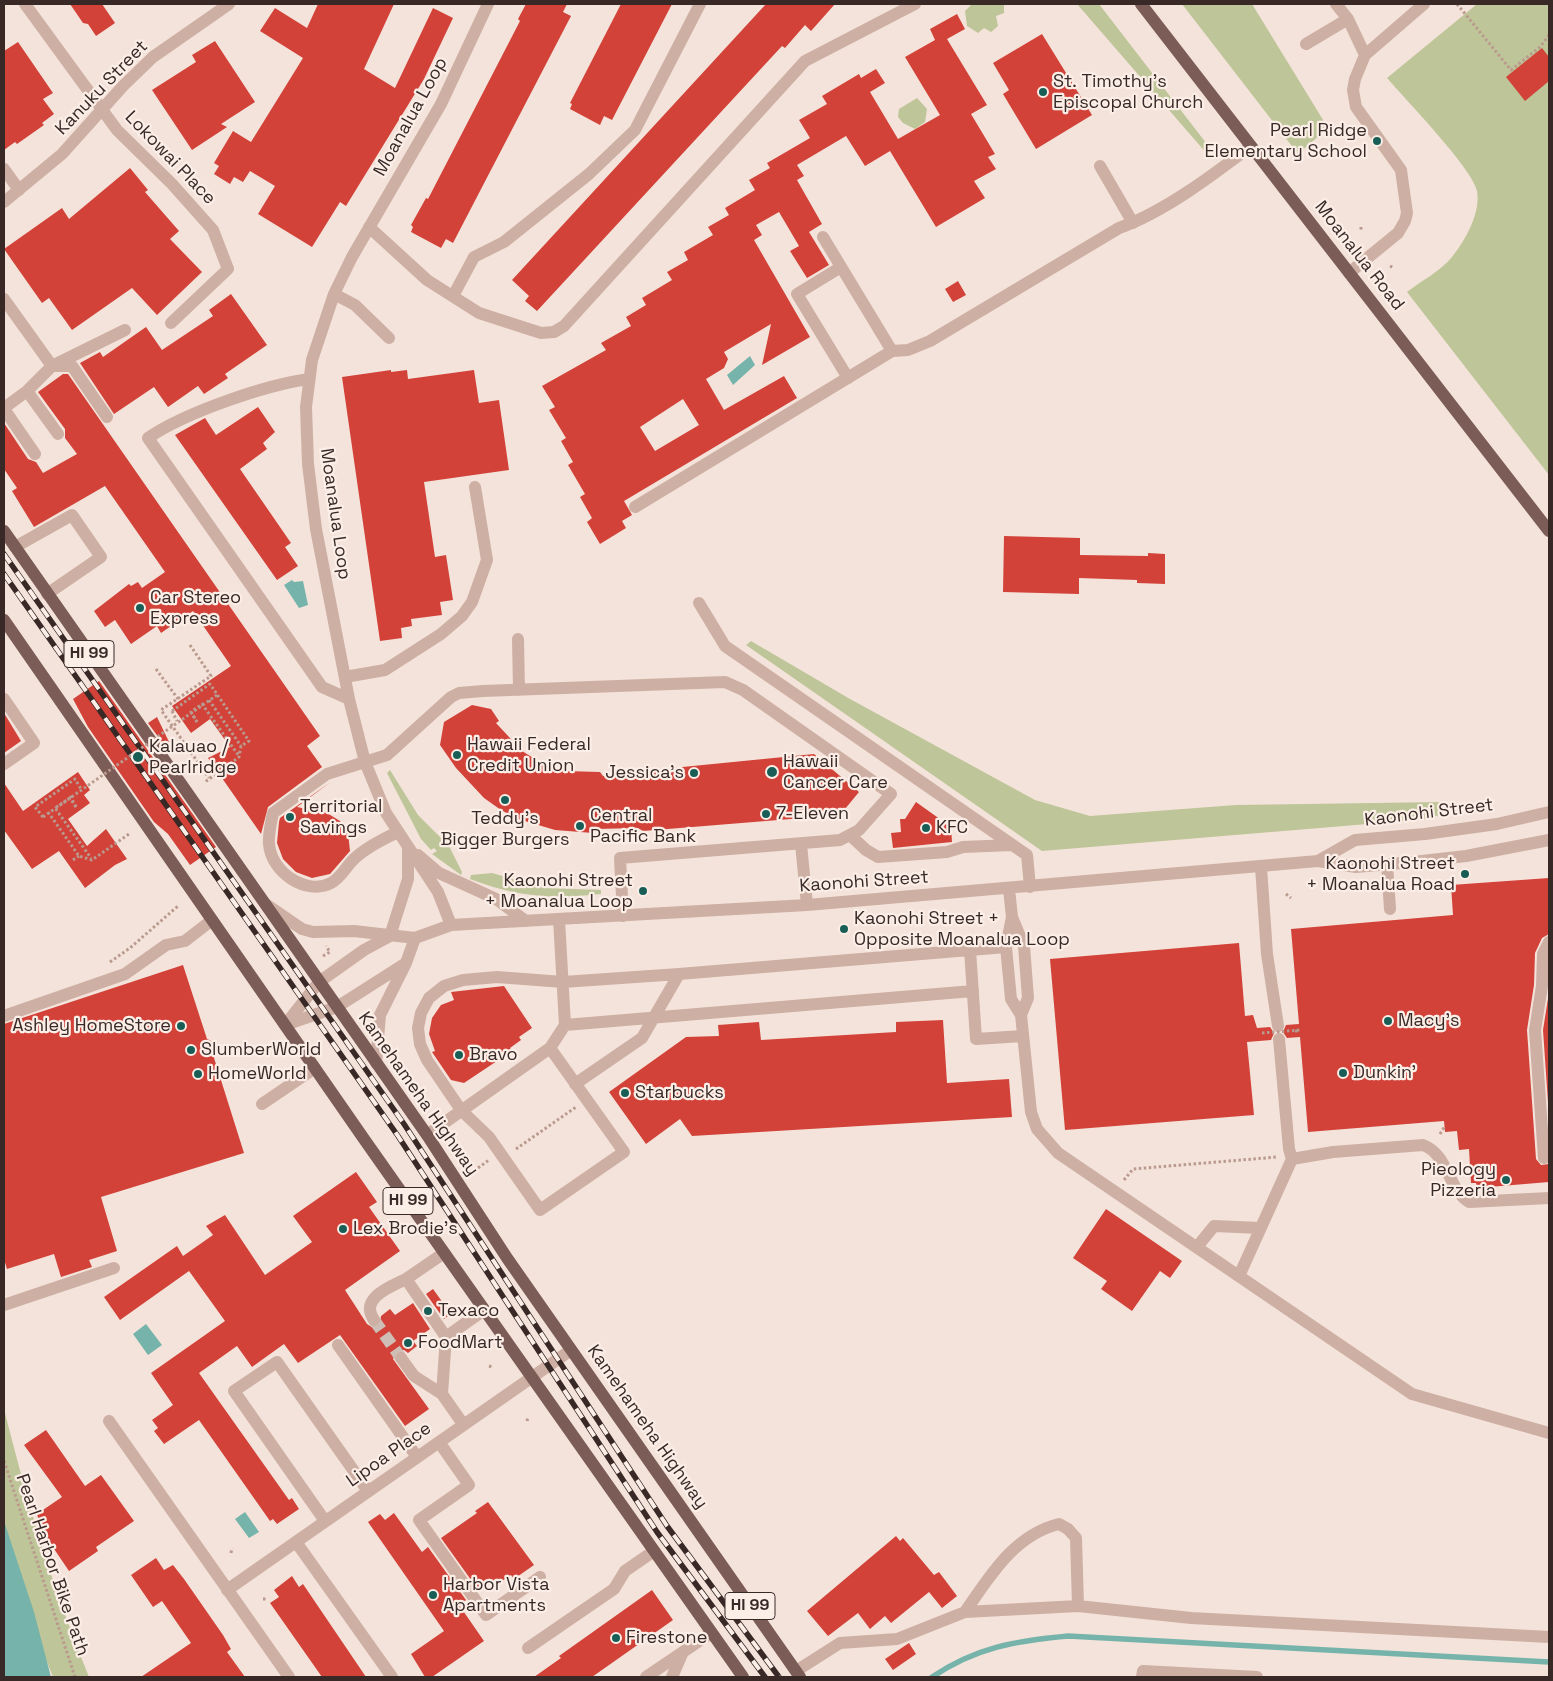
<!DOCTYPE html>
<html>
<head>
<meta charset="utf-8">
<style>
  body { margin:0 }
  #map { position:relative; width:1553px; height:1681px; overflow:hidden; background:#f4e3da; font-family:"Space Grotesk",sans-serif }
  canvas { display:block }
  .frame { position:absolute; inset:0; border:5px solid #382927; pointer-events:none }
</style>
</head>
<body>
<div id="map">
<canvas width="1553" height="1681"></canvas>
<div class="frame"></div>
</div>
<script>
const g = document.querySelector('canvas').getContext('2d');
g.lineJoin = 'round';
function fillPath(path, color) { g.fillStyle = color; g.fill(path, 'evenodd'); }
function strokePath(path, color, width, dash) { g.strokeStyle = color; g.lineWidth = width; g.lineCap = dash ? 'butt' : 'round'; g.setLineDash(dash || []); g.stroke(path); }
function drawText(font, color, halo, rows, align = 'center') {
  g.font = font + ' "Space Grotesk",sans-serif'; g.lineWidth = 4.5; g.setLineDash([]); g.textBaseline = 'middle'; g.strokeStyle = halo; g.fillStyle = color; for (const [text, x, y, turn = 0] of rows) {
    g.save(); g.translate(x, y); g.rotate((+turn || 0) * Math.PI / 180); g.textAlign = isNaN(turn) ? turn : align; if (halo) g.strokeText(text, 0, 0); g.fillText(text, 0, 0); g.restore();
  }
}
fillPath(new Path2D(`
  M972 4H1004V13L996 16 998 26 991 32 984 28 978 33 967 26 965 11Z
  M1077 4H1099L1213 152 1208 155Z
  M1182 4H1252L1328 128 1298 154Z
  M1477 4H1549V475L1407 292C1421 281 1441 271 1452 257 1465 241 1481 213 1477 191 1473 169 1405 99 1387 78Z
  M917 98 927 109 925 122 915 129 903 123 898 117 899 109Z
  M751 641 850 699 1035 800 1090 816 1236 805 1444 802 1445 813 1428 819 1042 851 746 645Z
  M390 770 418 815 449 846 462 872 461 875 432 854 437 851 434 848 431 850 421 839 387 773Z
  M492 873 544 888 601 890V894C552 899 516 897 470 879L471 875Z
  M4 1409C27 1501 53 1590 89 1677H53L30 1620 4 1536Z`), '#bec598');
fillPath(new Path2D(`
  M750 356 755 365 733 385 727 375Z
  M292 580 294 582 303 581 308 605 299 608 284 585Z
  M146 1324 162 1345 148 1355 133 1334Z
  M245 1512 259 1532 249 1538 235 1519Z
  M4 1521 34 1612 51 1677H4Z`), '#76b4ab');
strokePath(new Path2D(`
  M932 1677C977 1647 1015 1641 1068 1636L1549 1662`), '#76b4ab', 5.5);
fillPath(new Path2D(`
  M70 4H102L115 23 96 36 88 24 83 23Z
  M318 4H394L364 69 395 88 433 8 453 18 424 79 346 206 340 202 312 247 258 214 275 186 250 171 243 182 234 177 230 184 214 174 219 166 214 163 233 131 251 142 303 58 260 31 275 8 307 28Z
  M526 4H567L563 12 571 16 453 243 446 239 441 248 411 232 413 227 411 225 426 198 428 199 520 21 518 19Z
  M621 4H672L612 120 604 116 600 125 570 109 572 104 570 103Z
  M766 4H835L811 31 805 25 785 48 782 46 537 311 525 301 529 296 512 280Z
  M957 14 965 29 947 39 987 105 971 114 995 154 988 157 996 169 974 181 985 198 936 227 890 151 865 166 846 136 797 165 804 176 797 180 822 224 809 232 829 265 807 278 790 251 799 246 779 212 756 225 762 235 754 240 810 337 762 365 771 324 724 352 728 359 724 368 706 379 724 410 784 376 797 398 624 501 632 515 622 521 626 528 600 544 587 522 592 518 580 497 585 494 568 465 573 462 561 441 566 438 549 410 555 407 542 386 606 350 601 343 631 326 626 317 646 305 642 298 672 280 667 272 688 260 684 252 713 235 708 227 729 215 725 208 755 190 749 180 770 168 767 163 810 138 799 120 827 104 822 96 859 74 861 78 876 69 885 83 870 92 898 139 940 115 905 57 935 40 930 29ZM683 399 699 425 655 451 640 427Z
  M1042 34 1092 115 1036 149 1003 94 1009 90 993 63Z
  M215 41 255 102 221 124 227 127 192 150 152 90 196 62 192 55Z
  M18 42 53 93 43 99 54 114 42 123 44 125 17 144 15 142 4 150V51Z
  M1542 48 1549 57V81L1525 101 1506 77Z
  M130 168 148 190 145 192 179 231 170 239 202 272 157 315 132 288 72 330 49 298 42 303 4 249 62 208 69 219Z
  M958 281 966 295 953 302 945 289Z
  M231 294 267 345 225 374 228 378 204 394 198 386 168 407 154 387 114 414 80 363 100 352 103 357 146 327 162 350 213 316 209 310Z
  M391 370V372L407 370 408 379 474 370 479 403 499 400 509 470 424 482 435 557 446 555 453 600 440 602 442 615 411 619 412 626 401 628 402 638 380 641 342 377Z
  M63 374H68L320 736 307 746 322 767 268 807 261 834 208 758 230 747 210 719 191 733 172 706 231 666 193 611 161 633 157 626 131 644 115 620 105 627 94 611 129 584 131 586 138 582 142 588 165 572 105 486 34 527 12 491 17 488 4 469V423L28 459 36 462 43 473 77 454 65 438V429L38 392Z
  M258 407 275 432 263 443 267 449 240 469 291 543 285 547 298 566 277 580 175 435 205 418 216 435Z
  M1004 536 1080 538V555L1148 556V553L1165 554V584L1137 583V580L1079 578V594L1003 592Z
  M99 681 216 847 190 865 168 834 154 822 88 727 73 699Z
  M472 705 491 709 499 721 496 723 522 751 543 764 564 771 600 772 603 776 628 775 632 772 814 754 859 792 840 815 643 831 638 828 596 829 593 833 555 830 518 819 501 810 484 798 456 768 440 745 444 722Z
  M4 713 21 741 4 753Z
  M157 717 171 746 167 749 148 723Z
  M78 772 90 790 84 795 90 803 68 819 87 846 106 829 127 859 115 865 85 888 59 851 32 869 4 830V783L23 811Z
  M332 781 297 807 327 813 340 821 348 833 350 851 330 874 312 878 296 872 283 859 277 843 279 822 280 818Z
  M916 802 951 827 952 842 893 848 891 833 901 832 900 819H905Z
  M1549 878V934L1542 938 1535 953 1534 985 1527 1030 1536 1159 1541 1165 1549 1164V1182L1477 1188 1476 1183H1471L1469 1149 1459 1150 1457 1131 1445 1132 1444 1121 1308 1132 1300 1037 1287 1038 1283 1032 1286 1025 1299 1024 1291 929 1453 915 1451 885Z
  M1239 943 1245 1016 1253 1015 1257 1028 1270 1027 1274 1033 1271 1040 1247 1042 1254 1115 1065 1130 1050 959Z
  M183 965 207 1039 220 1045 214 1058 244 1153 101 1197 117 1251 89 1260 92 1267 61 1277 54 1254 7 1269 4 1259V1024Z
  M504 986 532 1028 519 1037 521 1040 510 1048 512 1051 464 1083 451 1080 432 1052 435 1051 429 1034 432 1018 441 1005 454 1000 451 992Z
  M1549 992V1117L1543 1030Z
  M943 1020 947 1083 1009 1079 1012 1117 692 1136 680 1119 646 1144 609 1092 686 1037 719 1036 718 1025 759 1022 761 1040 896 1032V1022Z
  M356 1172 377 1202 369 1207 400 1251 345 1290 367 1324 373 1328 380 1325 381 1316 390 1309 395 1315 413 1303 430 1329 413 1341 417 1346 408 1353 404 1350 397 1351 393 1359 429 1409 405 1426 340 1335 298 1363 284 1344 252 1367 237 1346 199 1373 289 1500 292 1498 299 1509 277 1524 273 1519 270 1521 199 1420 164 1444 154 1431 158 1428 152 1420 173 1405 151 1373 225 1321 189 1271 120 1320 104 1297 177 1246 183 1256 213 1235 206 1226 225 1215 265 1275 312 1242 293 1216Z
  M1106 1209 1182 1261 1170 1278 1160 1271 1132 1311 1101 1289 1107 1281 1073 1258Z
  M433 1289 451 1314 444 1319 426 1294Z
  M46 1430 85 1486 101 1475 134 1521 96 1547 98 1551 69 1571 42 1531 37 1514 62 1497 24 1445Z
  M488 1502 534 1565 514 1579 511 1575 499 1583 496 1579 479 1591 441 1538 477 1513 475 1511Z
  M394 1513 422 1552 428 1547 466 1600 459 1605 484 1641 432 1677H425L411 1654 444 1631 368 1522 380 1514 385 1520Z
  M896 1536 900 1541 903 1538 934 1575 939 1572 957 1596 942 1608 929 1592 891 1623 885 1616 870 1629 858 1613 828 1636 807 1611Z
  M156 1558 164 1570 173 1565 184 1579 223 1635 231 1649 227 1652 245 1677H141L191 1643 162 1601 153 1607 131 1575Z
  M292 1576 299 1587 303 1584 366 1677H322L270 1603 279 1597 274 1590Z
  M652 1590 673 1620 592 1677H534L561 1658 559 1656Z
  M909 1643 916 1654 893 1670 885 1659Z`), '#d24239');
strokePath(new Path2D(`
  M374 1320 401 1358`), '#cebeb6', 12, [12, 6]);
strokePath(new Path2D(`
  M1457 4 1511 70 1540 47 1549 35
  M1361 227V230
  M1390 266 1394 268
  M190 645 211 676 161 710 209 778
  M156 669 178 699
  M209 700 241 746
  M172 711 210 684 249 741 241 746 239 757 205 782
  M197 722 191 712 202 704 239 756
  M76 807 70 798 55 808 91 858
  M48 812 79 856 92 860 129 834
  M43 817 35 807 75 779 81 789
  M73 860 79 856
  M1286 894 1291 898
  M955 916 956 921
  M323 956 330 952 326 946
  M110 962 130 948 178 906
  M1295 1031H1300
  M1440 1134 1445 1126
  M516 1149 576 1107
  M474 1171 489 1160
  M1124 1180 1133 1169 1277 1157
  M489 1366 492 1367
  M527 1421 528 1417
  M4 1461 75 1677
  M231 1553 232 1548
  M263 1599H268`), '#ba998e', 3, [2.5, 2.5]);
strokePath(new Path2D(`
  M25 4 117 130 172 184 213 230 228 269 171 323
  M1336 4 1348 19 1365 55
  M1306 44 1348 19
  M1100 166 1133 223
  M4 169 19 190
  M4 202 62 154 123 86 153 57 229 4
  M369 227 427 280 479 313 541 333 554 332 564 326 805 61 915 4
  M823 237 892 351
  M841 267 797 294 848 378
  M1349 273 1398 233 1405 221 1407 213 1401 170 1356 107 1353 90 1355 79 1365 55 1424 4
  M334 294 355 305 389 338
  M453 296 474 257 504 242 589 174 635 130 700 4
  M4 299 52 366H72L107 417
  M309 379C265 385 184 413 148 438L322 687 349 699
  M27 391 58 434
  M4 408 27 391 52 366 125 330
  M4 409 35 454
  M635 507 892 351 908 350 930 341 1119 228C1164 212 1213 175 1251 146
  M15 547 72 515 101 557 47 594
  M699 603 725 646 1027 855 1030 887
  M518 639 519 690
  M345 677 385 670 441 634 462 616 472 602 487 560 475 487
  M4 699 34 743 4 764
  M398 832C383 839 367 847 355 858 346 866 342 877 331 883 306 896 271 872 269 844 268 835 271 823 273 813L327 774 387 755 451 697 459 693 483 691 725 682 743 690 891 794 859 830 840 840 620 858 623 916
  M851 836 866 850 878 857 947 852 963 847 1012 845
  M801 844 807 905
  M418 855 439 873 496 899 526 921
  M1318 861 1355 840 1425 834 1497 824 1549 812
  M1387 864 1390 909
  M1261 867 1267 954 1278 1026
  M1009 889 1012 917 1006 947 1011 999 1021 1015
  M267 905 302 929 313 932 354 931 415 938 451 925 807 905 1318 861 1356 867 1413 862 1466 856 1549 840
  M1012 917 1024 946 1028 998 1021 1015 1031 1112 1037 1129 1058 1153 1412 1394 1549 1433
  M451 925 438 892 386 813 365 762 349 699 316 529 308 464 306 407 312 360 334 294 352 257 441 104 488 4
  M390 936 408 879V847
  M1006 947 970 950 976 1039 1023 1036
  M4 1016 125 974 166 945 185 941 212 920
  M285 1025 319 982 364 950 390 936
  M285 1025 337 1007 406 963
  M565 1025 973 991
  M1279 1039 1289 1149 1292 1159 1333 1152 1423 1145C1449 1155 1447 1188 1469 1202L1549 1198
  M550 1048 624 1152 540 1210 489 1137 461 1110 427 1060 420 1044 418 1028 421 1013 429 998 444 986 463 980 497 977 563 982 679 974 970 950
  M376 1063 380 1015 406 963 415 938
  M575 1084 642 1038 679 974
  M262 1104 315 1068
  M427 1135 550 1048 565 1025 559 919
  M1544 1158 1535 1030 1542 986 1543 954 1549 942
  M1197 1247 1214 1226 1260 1228
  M444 1253 406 1279 446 1337 484 1310
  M1239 1276 1292 1159
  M4 1305 114 1268
  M374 1320C359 1298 390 1287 406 1279
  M446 1337 442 1394 463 1424
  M338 1345 417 1457
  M401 1358 414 1376 442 1394
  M109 1421 289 1677
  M439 1442 469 1485 419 1520 486 1615 540 1577
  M325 1521 234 1391 277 1362 368 1491
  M296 1542 392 1677
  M227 1590 571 1350
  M1078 1606 1191 1618 1549 1637
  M528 1648 614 1589 625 1571 654 1551
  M796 1671 840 1643 897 1639 965 1612 1078 1606 1076 1538 1068 1529 1059 1524C1014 1535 990 1576 965 1612
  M646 1677 711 1633
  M672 1677 682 1654
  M1142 1677 1143 1671 1257 1677`), '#ceafa4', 12);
strokePath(new Path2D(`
  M1141 4 1549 531
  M4 531 427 1135 507 1258 800 1677
  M4 620 364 1139 743 1677`), '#7c5c56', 12);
const rail = new Path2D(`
  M4 554 404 1124 667 1526 779 1677
  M4 574 398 1136 657 1532 765 1677`);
strokePath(rail, '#382927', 5.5);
strokePath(rail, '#fbeee7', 4, [11]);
strokePath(new Path2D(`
  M172 711 177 721
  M191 712 197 722
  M70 796 76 807
  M43 817 217 695
  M1262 1033 1300 1030`), '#ba998e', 3, [2.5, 2.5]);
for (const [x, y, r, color] of [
  [1043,92,5,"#185e56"],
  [1377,141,5,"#185e56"],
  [140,608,5,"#185e56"],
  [457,755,5,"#185e56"],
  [138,757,6,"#185e56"],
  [772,772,6,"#185e56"],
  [694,773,5,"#185e56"],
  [505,800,5,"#185e56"],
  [766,814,5,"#185e56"],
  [290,817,5,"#185e56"],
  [580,826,5,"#185e56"],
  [926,828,5,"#185e56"],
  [1465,874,5,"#185e56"],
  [643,891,5,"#185e56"],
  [844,929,5,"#185e56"],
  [1388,1021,5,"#185e56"],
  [181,1026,5,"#185e56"],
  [191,1050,5,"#185e56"],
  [459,1055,5,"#185e56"],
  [1343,1073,5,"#185e56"],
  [198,1074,5,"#185e56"],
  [625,1093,5,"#185e56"],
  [1506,1180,5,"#185e56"],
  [343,1229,5,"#185e56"],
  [428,1311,5,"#185e56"],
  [408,1343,5,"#185e56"],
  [433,1595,5,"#185e56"],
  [616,1638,5,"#185e56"]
]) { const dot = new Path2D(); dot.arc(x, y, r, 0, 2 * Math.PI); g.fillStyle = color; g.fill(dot); strokePath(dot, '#fbeee7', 2); }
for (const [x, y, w] of [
  [89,654,50],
  [408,1201,50],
  [750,1606,50]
]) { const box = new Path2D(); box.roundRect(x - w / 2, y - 13.5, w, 27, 4); g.fillStyle = '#fbeee7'; g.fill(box); strokePath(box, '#382927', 1); }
drawText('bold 16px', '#382927', null, [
  ["HI 99",89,654],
  ["HI 99",408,1201],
  ["HI 99",750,1606]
]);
drawText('18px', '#382927', '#fbeee7', [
  ["St. Timothy's",1053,82],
  ["Episcopal Church",1053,103],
  ["Pearl Ridge",1367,131,"right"],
  ["Elementary School",1367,152,"right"],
  ["Car Stereo",150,598],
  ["Express",150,619],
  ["Hawaii Federal",467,745],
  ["Credit Union",467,766],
  ["Kalauao /",149,747],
  ["Pearlridge",149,768],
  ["Hawaii",783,762],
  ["Cancer Care",783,783],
  ["Jessica's",684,773,"right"],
  ["Territorial",300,807],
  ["Savings",300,828],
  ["7-Eleven",776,814],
  ["Central",590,816],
  ["Pacific Bank",590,837],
  ["Teddy's",505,819,"center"],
  ["Bigger Burgers",505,840,"center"],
  ["KFC",936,828],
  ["Kaonohi Street",1455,864,"right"],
  ["+ Moanalua Road",1455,885,"right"],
  ["Kaonohi Street",633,881,"right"],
  ["+ Moanalua Loop",633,902,"right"],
  ["Kaonohi Street +",854,919],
  ["Opposite Moanalua Loop",854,940],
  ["Macy's",1398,1021],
  ["Ashley HomeStore",171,1026,"right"],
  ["SlumberWorld",201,1050],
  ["Bravo",469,1055],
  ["Dunkin'",1353,1073],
  ["HomeWorld",208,1074],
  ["Starbucks",635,1093],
  ["Pieology",1496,1170,"right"],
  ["Pizzeria",1496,1191,"right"],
  ["Lex Brodie's",353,1229],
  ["Texaco",438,1311],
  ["FoodMart",418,1343],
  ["Harbor Vista",443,1585],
  ["Apartments",443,1606],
  ["Firestone",626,1638]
], 'left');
drawText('18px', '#382927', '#fbeee7', [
  ["Kanuku Street",102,88,-46],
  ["Moanalua Loop",411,117,-61],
  ["Lokowai Place",170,158,46],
  ["Moanalua Road",1359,256,52],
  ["Moanalua Loop",335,514,82],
  ["Kaonohi Street",1429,813,-7],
  ["Kaonohi Street",864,882,-4],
  ["Kamehameha Highway",418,1094,55],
  ["Kamehameha Highway",647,1427,55],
  ["Lipoa Place",389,1455,-35],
  ["Pearl Harbor Bike Path",52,1565,71]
]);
</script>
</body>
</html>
